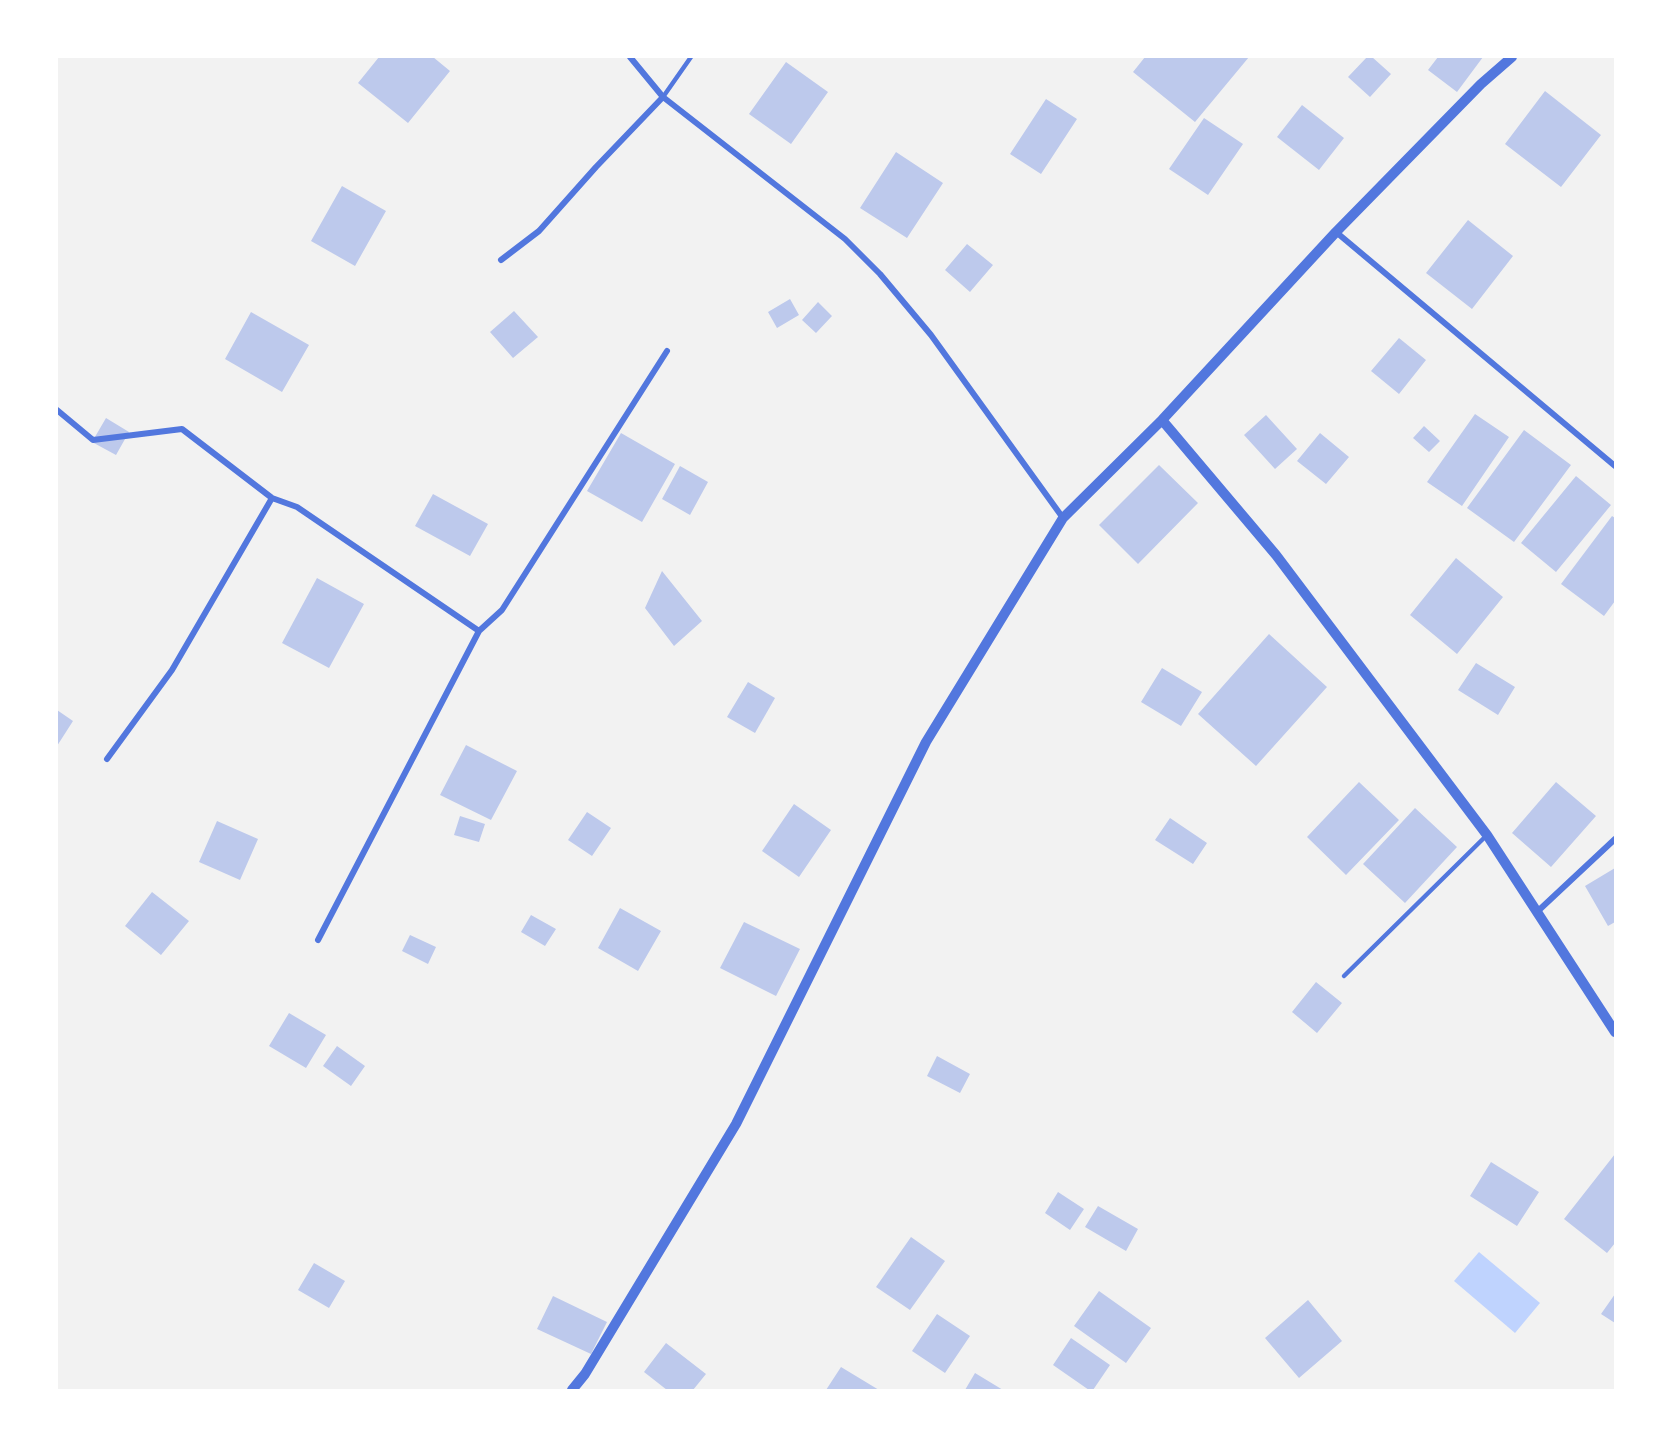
<!DOCTYPE html>
<html>
<head>
<meta charset="utf-8">
<style>
  body { margin:0 }
  #map { position:relative; width:1672px; height:1447px; overflow:hidden; background:#f2f2f2; font-family:Mulish,sans-serif }
  canvas { display:block }
  .frame { position:absolute; inset:0; border:58px solid #fff; pointer-events:none }
</style>
</head>
<body>
<div id="map">
<canvas width="1672" height="1447"></canvas>
<div class="frame"></div>
</div>
<script>
const g = document.querySelector('canvas').getContext('2d');
g.lineJoin = 'round';
function fillPath(path, color) { g.fillStyle = color; g.fill(path, 'evenodd'); }
function strokePath(path, color, width, dash) { g.strokeStyle = color; g.lineWidth = width; g.lineCap = dash ? 'butt' : 'round'; g.setLineDash(dash || []); g.stroke(path); }
fillPath(new Path2D(`
  M1479 1252 1540 1303 1515 1333 1454 1281Z`), '#bfd3fe');
fillPath(new Path2D(`
  M379 57H433L450 71 408 123 358 83Z
  M1145 57H1249L1195 122 1133 72Z
  M1367 57H1372L1391 74 1370 97 1348 77Z
  M1438 57H1483L1457 92 1428 70Z
  M786 62 828 92 791 144 749 114Z
  M1545 91 1601 135 1561 187 1505 144Z
  M1046 99 1077 119 1041 174 1010 154Z
  M1302 105 1344 138 1319 170 1277 137Z
  M1204 118 1243 144 1208 195 1169 169Z
  M896 152 943 183 907 238 860 208Z
  M342 186 386 211 355 266 311 241Z
  M1468 220 1513 256 1472 309 1426 273Z
  M967 244 993 265 970 292 945 270Z
  M790 299 799 315 777 328 768 312Z
  M818 302 832 316 816 333 802 320Z
  M514 311 538 337 513 358 490 332Z
  M251 312 309 345 282 392 225 359Z
  M1399 338 1426 360 1399 394 1371 371Z
  M1475 414 1509 437 1462 506 1427 482Z
  M1266 415 1297 449 1275 469 1244 435Z
  M106 418 129 432 116 455 92 442Z
  M1424 426 1440 441 1429 452 1413 438Z
  M1524 430 1571 465 1514 542 1467 508Z
  M621 433 675 464 642 522 587 491Z
  M1320 433 1349 457 1326 484 1297 461Z
  M1159 465 1198 503 1138 564 1099 525Z
  M680 466 708 482 690 515 662 499Z
  M1576 476 1611 505 1556 572 1521 543Z
  M433 494 488 524 470 556 415 526Z
  M1612 516 1615 518V601L1604 616 1561 584Z
  M1456 558 1503 597 1457 654 1410 615Z
  M662 571 702 621 674 646 645 608Z
  M317 578 364 604 329 668 282 643Z
  M1269 634 1327 687 1256 766 1198 714Z
  M1476 663 1515 687 1498 715 1458 690Z
  M1162 668 1202 692 1181 726 1141 702Z
  M748 682 775 698 755 733 727 717Z
  M57 710 73 721 57 746Z
  M466 745 517 771 491 820 440 795Z
  M1359 782 1399 820 1346 875 1307 837Z
  M1556 782 1596 816 1551 867 1512 833Z
  M794 804 831 830 799 877 762 851Z
  M1415 808 1457 847 1405 903 1363 864Z
  M587 812 611 828 592 856 568 840Z
  M460 816 485 824 479 842 454 835Z
  M1170 818 1207 843 1193 864 1155 840Z
  M217 821 258 839 240 880 199 862Z
  M1615 868V922L1608 926 1585 886Z
  M152 892 189 921 161 955 125 926Z
  M620 908 661 931 638 971 598 948Z
  M531 915 556 929 545 946 521 932Z
  M744 922 800 949 776 996 720 968Z
  M410 935 436 947 428 964 402 951Z
  M1316 982 1342 1003 1317 1033 1292 1012Z
  M289 1013 326 1035 306 1068 269 1046Z
  M337 1046 365 1066 351 1086 323 1066Z
  M937 1056 970 1074 960 1093 927 1076Z
  M1615 1154V1243L1607 1253 1564 1219Z
  M1491 1162 1539 1192 1517 1226 1470 1196Z
  M1058 1192 1084 1209 1070 1230 1045 1213Z
  M1098 1206 1138 1229 1126 1251 1085 1227Z
  M911 1237 945 1261 910 1310 876 1287Z
  M314 1263 345 1281 329 1308 298 1290Z
  M1099 1291 1151 1328 1126 1363 1074 1326Z
  M1615 1294V1323L1601 1314Z
  M553 1296 607 1322 591 1354 537 1329Z
  M1308 1300 1342 1341 1299 1378 1265 1338Z
  M937 1314 970 1336 945 1373 912 1351Z
  M1071 1338 1110 1365 1093 1390H1089L1053 1365Z
  M666 1343 706 1374 693 1390H667L644 1372Z
  M841 1367 879 1390H826Z
  M975 1373 1003 1390H965Z`), '#bdc9ec');
strokePath(new Path2D(`
  M663 97 691 57
  M1344 976 1487 835`), '#5277de', 4.5);
strokePath(new Path2D(`
  M630 57 663 97 845 239 880 274 931 335 1063 518
  M1336 232 1615 466
  M501 260 539 231 596 167 663 97
  M57 410 93 440 182 429 272 498 297 507 479 631
  M107 759 172 670 272 498
  M1538 911 1615 839
  M318 940 479 631 502 610 667 351`), '#5277de', 6);
strokePath(new Path2D(`
  M1162 420 1276 555 1487 835 1615 1032
  M572 1390 585 1374 736 1124 926 742 1063 518 1162 420 1336 232 1481 84 1512 57`), '#5277de', 10);
</script>
</body>
</html>
